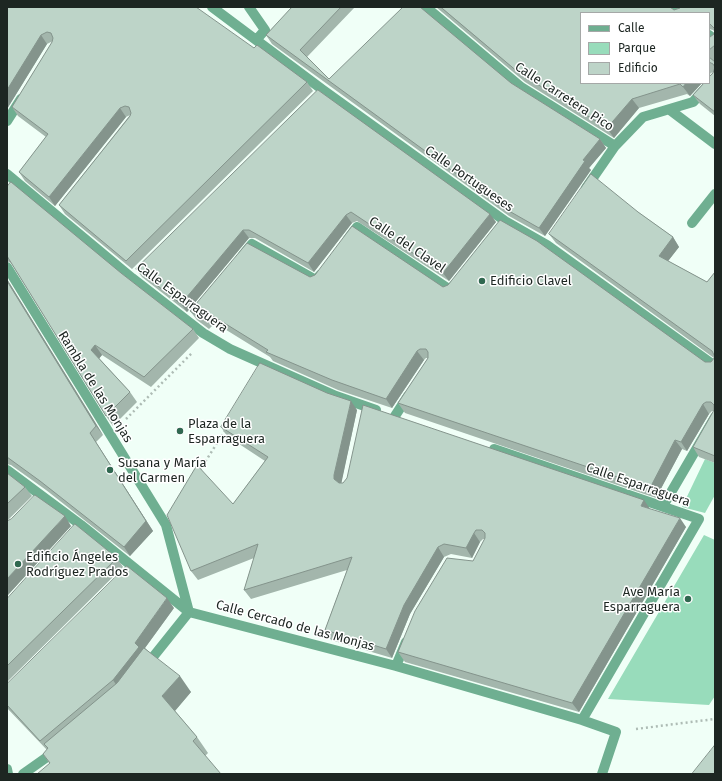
<!DOCTYPE html>
<html>
<head>
<meta charset="utf-8">
<style>
  body { margin:0 }
  #map { position:relative; width:722px; height:781px; overflow:hidden; background:#f0fff7; font-family:"Fira Sans",sans-serif }
  canvas { display:block }
  .frame { position:absolute; inset:0; border:8px solid #1d2622; pointer-events:none }
  .legend { position:absolute; left:580px; top:12px; width:130px; height:72px; box-sizing:border-box; background:#fff; border:1px solid #a5a8a7; margin:0; padding:5px 7px; list-style:none; font-size:12px; color:#1d2622 }
  .legend li { display:flex; align-items:center; gap:8px; height:20px }
  .legend b { width:20px; border:1px solid #a5a8a7 }
</style>
</head>
<body>
<div id="map">
<canvas width="722" height="781"></canvas>
<div class="frame"></div>
<ul class="legend">
<li><b style="height:5px;background:#6faf91"></b>Calle</li>
<li><b style="height:11px;background:#98dcbb"></b>Parque</li>
<li><b style="height:11px;background:#bdd4c8"></b>Edificio</li>
</ul>
</div>
<script>
const g = document.querySelector('canvas').getContext('2d');
g.lineJoin = 'round';
function fillPath(path, color) { g.fillStyle = color; g.fill(path, 'evenodd'); }
function strokePath(path, color, width, dash) { g.strokeStyle = color; g.lineWidth = width; g.lineCap = dash ? 'butt' : 'round'; g.setLineDash(dash || []); g.stroke(path); }
function drawText(font, color, halo, rows, align = 'center') {
  g.font = font + ' "Fira Sans",sans-serif'; g.lineWidth = 3; g.setLineDash([]); g.textBaseline = 'middle'; g.strokeStyle = halo; g.fillStyle = color; for (const [text, x, y, turn = 0] of rows) {
    g.save(); g.translate(x, y); g.rotate((+turn || 0) * Math.PI / 180); g.textAlign = isNaN(turn) ? turn : align; if (halo) g.strokeText(text, 0, 0); g.fillText(text, 0, 0); g.restore();
  }
}
fillPath(new Path2D(`
  M705 459 715 463V495L705 513 682 507Z
  M704 535 715 540V696L709 705 608 699Z`), '#98dcbb');
strokePath(new Path2D(`
  M126 419 193 352
  M200 470 226 429
  M636 729 715 719`), '#aebcb5', 2.5, [2, 3]);
strokePath(new Path2D(`
  M212 7 323 90 505 221 547 245 715 366
  M249 7 265 30 257 39
  M426 7 521 87 615 146
  M675 7 682 13
  M709 35 715 40
  M670 110 715 144
  M7 121 21 99
  M7 174 132 278 203 333 230 349 336 396 376 410
  M586 188 615 146 643 117 693 102 715 78
  M692 223 715 194
  M348 239 357 227 450 290 454 285
  M243 255 252 244 316 280 320 275
  M7 267 166 525 189 612
  M395 416 408 396
  M494 449 699 519 582 720
  M7 470 81 525 189 612 396 666 582 720 616 732 602 774
  M663 506 715 417
  M396 666 406 642
  M145 667 189 612
  M7 769 8 774
  M23 774 57 750`), '#6faf91', 10);
fillPath(new Path2D(`
  M7 7 254 48 307 82 313 91 132 269 65 214 59 205 130 115 126 117 55 206 25 181 19 172 46 137 18 116 12 107 53 41 47 44 7 109Z
  M289 7H355L307 57 329 79 511 83 600 139 606 148 589 168 591 170 545 236 509 216 272 44 266 35 291 9Z
  M436 7H670L674 10 715 7V60L714 61 715 62V116L700 104 693 95 713 72 711 73 709 75V36L710 37 714 34V31L713 30 709 29V13H581L702 83 690 96 687 94 639 108 614 138 525 82Z
  M318 90 496 222 449 281 357 221 352 223 314 272 255 238H249L187 312 142 277 136 269Z
  M7 187 121 273 193 329 199 338 151 387 102 355 99 358 130 392 137 402 113 426 106 416 11 263 7 261Z
  M638 212 673 237 679 247 668 261 707 282 715 272V463L699 457 693 447 714 411H712L709 414 687 451 682 449 656 498 405 413 398 403 428 358H426L424 360 392 408 338 390 273 361 270 357 215 323 209 329 197 320 190 311 310 277 443 287 705 362H711L714 358 556 243 549 234Z
  M7 279 103 435 96 442 153 531 130 556 46 490 11 465 7 464Z
  M357 410 341 483 650 509 686 527 579 712 405 662 398 652 473 561 485 539H483L480 542 472 558 451 554 444 557 410 614 392 658 331 640 325 630 347 570 251 599 244 590 254 558 198 580 191 571 233 504 265 461 227 436 221 427Z
  M7 473 25 487 32 496 8 520 71 526 7 596Z
  M117 558 123 567 7 682V599Z
  M174 608 145 648 191 692 175 711 197 737 208 753 205 756 49 763 43 754 47 750 7 708V684Z`), '#a3b6ac');
fillPath(new Path2D(`
  M41 35 47 44 7 109V90Z
  M686 83H702L690 96 683 87Z
  M632 99 639 108 614 138 607 128Z
  M120 108 126 117 55 206 49 197Z
  M600 139 606 148 589 168 591 170 545 236 539 228 583 160Z
  M490 214 496 222 449 281 443 273Z
  M346 215 352 223 314 272 308 263Z
  M243 230 249 238 187 312 181 304Z
  M673 237 679 247 665 265 659 256Z
  M7 279 103 435 96 426 7 281Z
  M95 345 102 355 98 360 91 350Z
  M417 351 424 360 392 408 386 399Z
  M351 401 357 410 341 485 334 479V475Z
  M703 404 709 414 687 451 681 442Z
  M90 433 153 531 130 556 124 547Z
  M675 440 682 449 656 498 650 488Z
  M644 500 650 509 641 506Z
  M65 516 71 526 7 596V579Z
  M680 518 686 527 579 712 572 703Z
  M474 533 480 542 472 558 466 548Z
  M438 547 444 557 410 614 392 658 386 649 404 605Z
  M167 598 174 608 142 652 119 689 113 680 135 643Z
  M180 676 191 692 174 712 162 696Z`), '#84948c');
const building = new Path2D(`
  M7 7H196L254 48 257 45 307 82 126 261 59 205 130 116 131 113 129 107 125 106 120 108 49 197 19 172 48 134 12 107 52 42 53 38 51 33 47 32 41 35 7 90Z
  M290 7H341L300 50 329 79 403 7H420L511 83 600 139 583 160 585 161 539 228 502 207 266 35 291 8Z
  M441 7H670L674 10 680 8V7H715V45L709 50V36L710 37 714 34 715 29 709 23V13H581V83H686L683 87 680 84 632 99 607 128 518 72Z
  M709 57 715 62V112L693 95 704 83H709V77L713 73 715 67 713 64 709 62Z
  M318 90 490 214 443 273 351 212 346 215 308 263 249 230H243L181 304 136 269Z
  M591 174 638 212 673 237 659 256 707 282 715 272V456L693 447 714 410V405L711 402H706L703 404 681 442 675 440 650 488 398 403 428 358V352L426 349H420L417 351 386 399 332 380 266 352 268 350 208 313 202 319 190 311 247 243 310 277 315 275 352 226 443 287 448 285 500 220 537 241 705 362H711L715 357 712 351 549 234Z
  M11 182 121 273 193 329 144 377 95 345 91 350 130 392 106 416 7 256V187Z
  M7 281 96 426 90 433 146 521 124 547 40 481 7 457Z
  M260 363 327 393 351 401 334 475V479L339 483H343L347 478 363 405 644 500 641 506 680 518 572 703 398 652 415 611 447 558 473 561 485 538V533L482 530H476L474 533 466 548 444 544 438 547 404 605 386 649 325 630 352 557 244 590 258 544 191 571 167 515 197 465 233 504 268 457 221 427Z
  M7 473 25 487 7 504Z
  M35 495 65 516 7 579V521L11 519Z
  M75 524 117 558 7 666V599Z
  M127 566 167 598 135 643 139 647 113 680 40 741 7 705V684Z
  M144 648 180 676 162 696 197 737 193 741 221 774H37L50 763 43 754 48 748 44 744 117 683Z
  M715 745V774H692Z`);
fillPath(building, '#bdd4c8');
strokePath(building, '#84948c', 1);
for (const [x, y, r, color] of [
  [482,281,4,"#306850"],
  [180,431,4,"#306850"],
  [110,470,4,"#306850"],
  [18,564,4,"#306850"],
  [688,599,4,"#306850"]
]) { const dot = new Path2D(); dot.arc(x, y, r, 0, 2 * Math.PI); g.fillStyle = color; g.fill(dot); strokePath(dot, '#fff', 1.5); }
drawText('13px', '#1d2622', '#fff', [
  ["Calle Carretera Pico",564,97,33],
  ["Calle Portugueses",469,179,35],
  ["Calle del Clavel",407,245,34],
  ["Calle Esparraguera",182,298,36],
  ["Rambla de las Monjas",95,387,58],
  ["Calle Esparraguera",638,485,19],
  ["Calle Cercado de las Monjas",295,626,15]
]);
drawText('13px', '#1d2622', '#fff', [
  ["Edificio Clavel",490,281],
  ["Plaza de la",188,424],
  ["Esparraguera",188,439],
  ["Susana y María",118,463],
  ["del Carmen",118,478],
  ["Edificio Ángeles",26,557],
  ["Rodríguez Prados",26,572],
  ["Ave María",680,592,"right"],
  ["Esparraguera",680,607,"right"]
], 'left');
</script>
</body>
</html>
